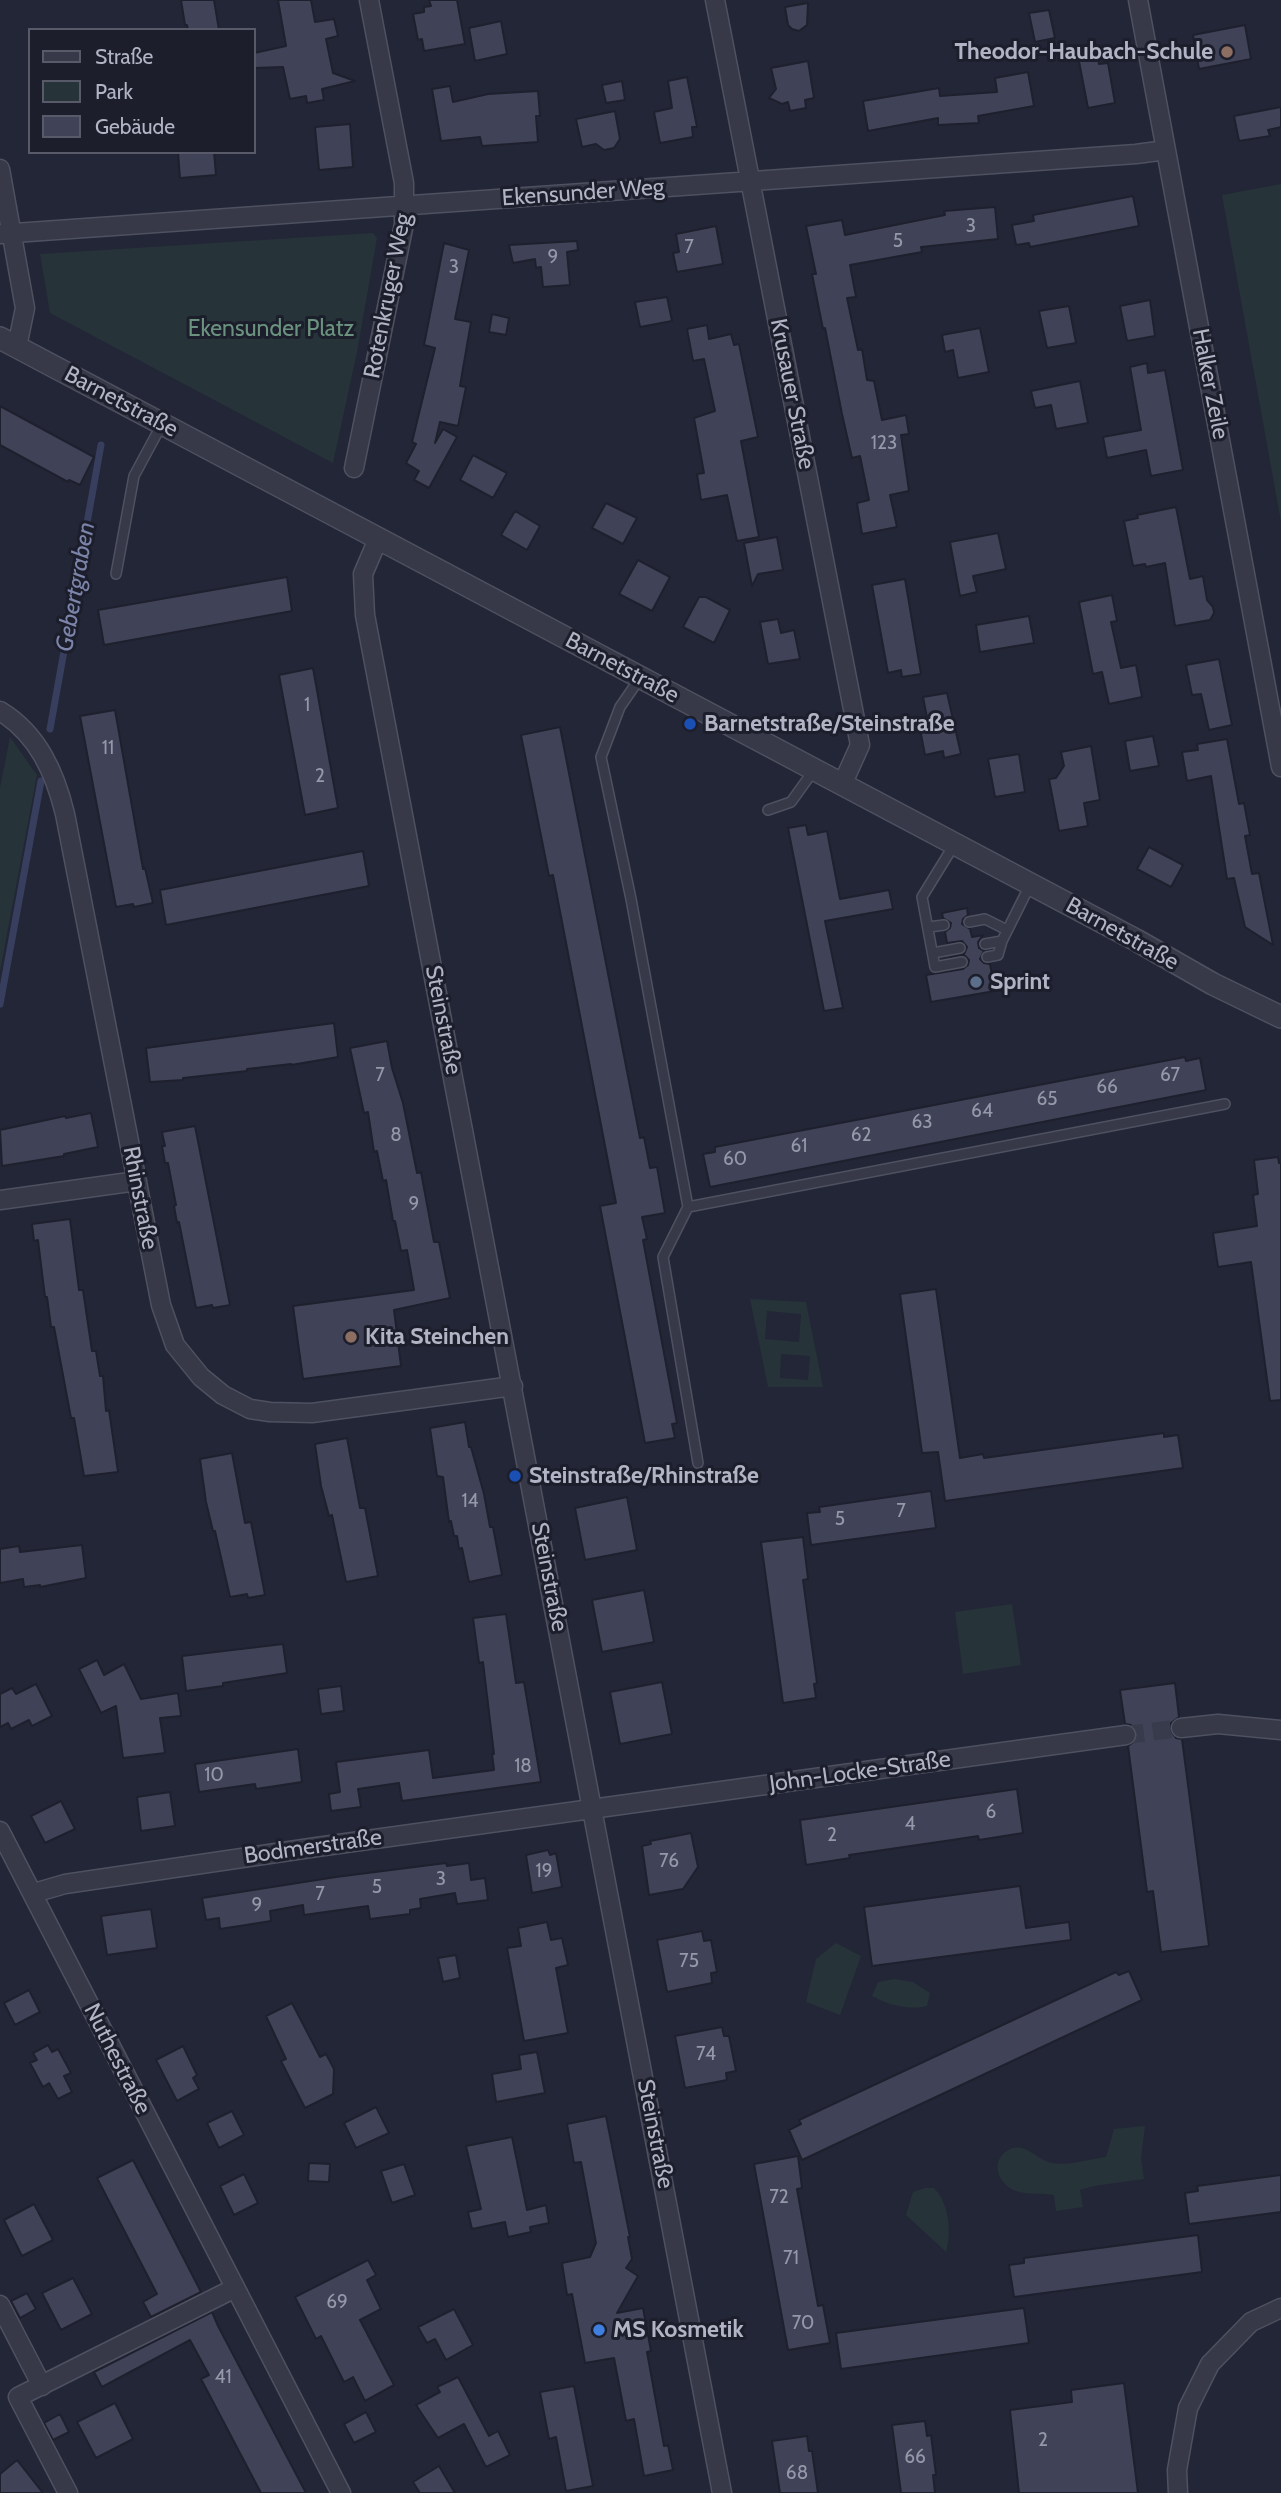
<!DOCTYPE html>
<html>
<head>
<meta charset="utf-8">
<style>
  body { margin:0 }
  #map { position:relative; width:1281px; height:2493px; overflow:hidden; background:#232637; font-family:Cabin,sans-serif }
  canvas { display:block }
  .legend { position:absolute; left:28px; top:28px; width:228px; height:126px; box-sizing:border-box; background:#1c1e2c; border:2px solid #585a69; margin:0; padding:9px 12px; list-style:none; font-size:21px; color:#b1b4c4 }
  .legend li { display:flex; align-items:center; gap:14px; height:35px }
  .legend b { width:35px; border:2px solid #585a69 }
</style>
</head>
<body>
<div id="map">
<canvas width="1281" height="2493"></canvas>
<ul class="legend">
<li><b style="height:9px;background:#373948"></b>Straße</li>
<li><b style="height:19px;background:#263339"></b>Park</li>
<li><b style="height:19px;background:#404357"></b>Gebäude</li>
</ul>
</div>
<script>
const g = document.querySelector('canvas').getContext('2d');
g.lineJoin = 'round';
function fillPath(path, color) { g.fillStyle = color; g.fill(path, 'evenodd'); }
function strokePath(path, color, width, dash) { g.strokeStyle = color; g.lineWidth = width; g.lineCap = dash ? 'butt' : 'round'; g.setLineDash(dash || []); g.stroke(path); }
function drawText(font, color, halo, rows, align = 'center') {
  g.font = font + ' Cabin,sans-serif'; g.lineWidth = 6; g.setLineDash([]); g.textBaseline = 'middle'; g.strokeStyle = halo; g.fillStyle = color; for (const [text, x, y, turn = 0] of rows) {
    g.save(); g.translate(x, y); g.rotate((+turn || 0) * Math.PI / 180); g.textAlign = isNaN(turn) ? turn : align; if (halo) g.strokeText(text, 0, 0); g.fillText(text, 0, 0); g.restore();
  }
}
fillPath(new Path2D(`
  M1281 184V522L1222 195Z
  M373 233 377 238 357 352 333 463 50 313 40 254Z
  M10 737 37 775 0 971V788Z
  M750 1299 806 1302 823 1387H768ZM767 1311 801 1314 799 1342 765 1339ZM781 1354 810 1356 808 1380 780 1378Z
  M1012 1604 1021 1665 963 1674 955 1612Z
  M836 1943 861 1956 840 2015 806 2002 816 1959Z
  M894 1979 913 1982 930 1993 927 2006C907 2010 891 2006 872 1996L878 1982Z
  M1145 2126 1141 2158 1144 2179 1094 2186 1080 2190 1083 2207 1056 2211 1054 2195C1043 2193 1027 2195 1016 2191 1001 2186 990 2166 1004 2153 1022 2137 1036 2160 1052 2163 1069 2166 1090 2159 1106 2157L1114 2129Z
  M925 2188H934C949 2203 952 2232 946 2252L906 2215 913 2192Z`), '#263339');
strokePath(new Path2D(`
  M50 729 101 445
  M0 1004 41 781`), '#383e5d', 7);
const building = new Path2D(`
  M181 0H214L219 30H188L187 25H185Z
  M278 0H311L315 22 334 19 338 36 326 39 333 73 355 81 322 89 324 100 307 103 306 96 290 99 283 67 254 68V53L286 46Z
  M429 0H457L465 44 424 51 422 39 418 40 413 14 424 12V7L431 6Z
  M808 3 807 25 799 31 792 29 788 25 785 7Z
  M1049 10 1055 38 1035 42 1029 13Z
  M501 21 507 54 475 61 469 28Z
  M1245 25 1251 59 1199 69 1193 35Z
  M1096 47 1099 64 1108 63 1115 103 1088 108 1077 51Z
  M808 61 814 98 805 100 806 108 790 111 788 102 782 104 769 98 776 89 771 68Z
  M1028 72 1034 106 978 116 979 123 938 125V118L868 131 863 101 939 88 940 96 997 92 995 78Z
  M687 77 697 127H692L693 137 660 143 654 112 672 108 668 81Z
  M622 81 625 100 606 103 602 85Z
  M450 86 453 102 488 94 538 91 540 116H536L538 142 482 146 480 137 441 141 432 89Z
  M1281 107V127L1268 130 1270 136 1239 141 1234 116Z
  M615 111 620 139 614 148 604 150 596 144 582 147 576 119Z
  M350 124 353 167 319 170 315 127Z
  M178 152H214L216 175 180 178Z
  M1133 196 1139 226 1030 247 1029 243 1016 245 1012 225 1034 221 1033 215Z
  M995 207 998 239 921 247 922 252 850 265 856 297 847 298 858 350 862 349 867 380 874 381 882 420 906 415 909 434 901 435 909 491 890 495 897 527 862 534 857 503 869 500 860 456 852 458 842 414 825 328 823 329 812 274H816L806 226 842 220 845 235 945 215 944 211Z
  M716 226 723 264 677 272 673 253 679 252 676 234Z
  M577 241 578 250 567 252 570 285 543 287 541 267 536 268 535 259 513 263 509 245Z
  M444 243 469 250 455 319 471 322 460 386 466 387 458 426 440 422 435 443 443 429 457 437 429 488 414 480 419 471 406 463 416 444 412 442 435 348 424 345Z
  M667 297 672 321 640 327 635 302Z
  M1150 300 1155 336 1127 341 1120 306Z
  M1069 306 1076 343 1047 348 1039 311Z
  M492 314 509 318 506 335 489 332Z
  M707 325 709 339 731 334 734 345 739 344 758 437 741 441 759 537 737 541 727 495 701 500 697 474 704 473 694 418 715 411 704 359 693 361 687 329Z
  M980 328 989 372 958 378 953 350 945 352 942 335Z
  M1147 363 1148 373 1165 370 1183 470 1151 476 1146 450 1107 458 1103 437 1141 430 1130 367Z
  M1080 381 1088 423 1056 429 1051 405 1035 408 1031 391Z
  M0 406 94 457 80 485 69 480 68 482 0 445Z
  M473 455 507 473 493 498 460 480Z
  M606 503 637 518 623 544 592 528Z
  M1176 507 1190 579 1203 576 1207 600 1213 607 1214 613 1210 620 1175 626 1165 563 1146 567 1145 564 1133 566 1124 521 1138 518 1137 515Z
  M515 511 540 526 527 550 501 535Z
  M998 533 1006 569 973 576 977 592 960 596 950 542Z
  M777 537 783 570 758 574 752 586 744 543Z
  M638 560 670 577 652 611 619 594Z
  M287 577 292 611 104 645 98 610Z
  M905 579 921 674 902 677 901 670 888 673 872 585Z
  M1112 595 1117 621 1111 622 1121 668 1136 665 1142 697 1109 704 1102 672 1093 674 1079 602Z
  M699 597H706L730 610 714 643 683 627Z
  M1029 616 1034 643 980 652 976 625Z
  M778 619 781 633 794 630 800 659 768 664 760 622Z
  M1219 659 1232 725 1209 730 1201 694 1192 695 1186 665Z
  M313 668 338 808 305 815 279 675Z
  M947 693 961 754 944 758 943 751 925 755 919 724 928 723 923 697Z
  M115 710 143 869 145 868 153 903 134 907 133 904 116 907 80 716Z
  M560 727 640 1138 644 1137 650 1168 657 1167 665 1213 642 1217 647 1239 643 1240 677 1423 672 1424 675 1438 645 1443 600 1206 616 1203 553 875 549 876 521 735Z
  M1153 736 1159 766 1130 771 1125 741Z
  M1227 739 1239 804 1244 803 1250 835 1245 836 1252 874 1259 873 1273 945 1245 927 1234 878 1227 879 1211 776 1187 781 1182 752 1198 750 1197 744Z
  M1091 746 1100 800 1084 803 1088 826 1059 831 1049 779 1056 778 1064 766 1061 752Z
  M1019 754 1025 792 995 797 988 759Z
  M806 825 808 835 827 831 840 899 889 890 893 909 825 921 843 1008 824 1011 788 828Z
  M1149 847 1183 865 1171 887 1137 869Z
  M363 851 369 886 166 925 160 890Z
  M967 908 968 915 963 919 962 924 970 929 972 937 983 935 978 942 979 948 984 951 980 959 984 963 990 964 995 991 931 1002 926 975 963 969 968 965 969 960 965 956 950 957 964 954 967 947 962 941 947 943 945 932 950 928 951 923 943 918 942 913Z
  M334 1023 338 1057 291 1065V1064L247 1069V1071L183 1078V1080L150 1082 146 1048Z
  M387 1041 392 1068 403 1103 417 1173 421 1172 434 1242H439L450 1298 394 1310 401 1366 303 1379 293 1306 414 1290 407 1250 401 1251 395 1221H393L386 1180 383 1181 377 1151 374 1152 368 1112 364 1113 350 1048Z
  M1185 1057 1186 1061 1200 1058 1206 1090 710 1187 703 1154 715 1152V1147Z
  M91 1113 98 1147 64 1154V1156L2 1166 0 1130 65 1116 66 1118Z
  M195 1126 230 1305 213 1308 212 1305 196 1308 179 1222 177 1223 174 1206 176 1205 168 1163H165L162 1146H165L162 1132Z
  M1278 1157 1279 1163H1281V1400L1270 1401 1251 1262 1218 1267 1213 1233 1257 1226 1253 1195 1258 1194 1254 1160Z
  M70 1219 79 1290H83L92 1351H96L100 1376H103L106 1411 109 1410 118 1472 84 1476 74 1418H71L54 1327H51L47 1297H45L38 1240 34 1241 32 1224Z
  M936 1289 960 1458 983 1454 984 1458 1164 1433V1437L1178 1435 1183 1468 945 1501 938 1452 922 1453 900 1294Z
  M465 1422 469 1447H471L484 1494 490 1527H493L502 1575 469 1582 462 1548 459 1549 457 1536H454L451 1521 449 1522 443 1477 437 1476 430 1428Z
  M347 1438 360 1508H365L378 1576 346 1582 332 1515 329 1516 321 1486 315 1444Z
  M232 1453 245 1523 251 1522 265 1595 248 1598 247 1594 230 1597 215 1531H213L206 1502 200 1459Z
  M931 1491 936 1528 811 1545 807 1513 820 1512 819 1507Z
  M627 1497 637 1550 585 1560 575 1508Z
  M803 1537 808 1579 803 1580 817 1683 814 1684 816 1698 783 1703 761 1542Z
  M82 1545 86 1578 40 1587V1585L24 1587 23 1579 0 1583V1549L19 1546 20 1552Z
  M644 1590 654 1642 602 1652 592 1600Z
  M506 1614 516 1683 524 1682 541 1782 402 1801 399 1783 358 1789 361 1807 331 1811 329 1794 340 1792 336 1762 429 1750 433 1778 494 1770 492 1754H494L483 1662 479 1663 473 1618Z
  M283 1644 287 1673 223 1683V1686L186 1691 182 1656Z
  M97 1660 104 1675 124 1664 141 1699 178 1693 181 1716 160 1718 165 1753 123 1758 116 1706 101 1713 79 1669Z
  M662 1682 672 1734 620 1744 610 1692Z
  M1175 1683 1179 1717 1171 1723 1170 1730 1176 1738 1182 1739 1209 1946 1161 1952 1153 1891 1147 1892 1128 1746 1136 1740 1137 1733 1131 1725 1125 1724 1120 1690Z
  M36 1684 52 1716 32 1726 29 1720 11 1729 8 1723 0 1727V1694L12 1688 16 1694Z
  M341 1686 344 1711 321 1714 318 1689Z
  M298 1749 302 1782 256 1789 255 1784 199 1792 195 1764Z
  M1017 1789 1023 1833 979 1840 978 1836 952 1840 849 1855 850 1858 806 1865 800 1820Z
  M170 1792 175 1826 141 1831 137 1797Z
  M61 1801 75 1829 45 1843 31 1816Z
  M691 1833 698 1867 683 1889 649 1895 642 1846 651 1844 650 1841Z
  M548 1850 550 1855 556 1853 562 1887 532 1893 526 1855Z
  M446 1863 447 1866 469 1863 471 1880 485 1878 488 1900 457 1904 455 1893 420 1899 421 1908 410 1910V1914L370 1919 368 1906 304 1915 303 1905 270 1911 271 1921 246 1925 220 1929 219 1918 206 1920 202 1898 336 1877Z
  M1020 1886 1026 1928 1069 1922 1071 1940 872 1966 864 1907Z
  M151 1909 157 1948 107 1955 101 1916Z
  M547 1922 551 1940 562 1938 568 1965 556 1968 568 2033 524 2041 507 1948 521 1946 518 1928Z
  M702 1931 704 1941 711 1940 717 1972 711 1973 712 1983 667 1992 657 1940Z
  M456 1955 460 1978 443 1982 438 1958Z
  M1129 1971 1142 2000 802 2160 789 2130 801 2124 799 2120 1116 1972 1119 1975Z
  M29 1990 40 2012 15 2025 4 2003Z
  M292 2003 320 2057 326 2054 334 2069 333 2094 305 2108 281 2061 286 2059 266 2016Z
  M722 2027 724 2036H729L736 2071 726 2073 727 2080 685 2088 675 2036Z
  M48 2045 52 2052 58 2049 71 2073 64 2076 72 2092 58 2099 49 2083 43 2087 30 2063 37 2060 33 2053Z
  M183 2046 197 2075 193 2078 199 2089 177 2101 156 2060Z
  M537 2052 545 2093 496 2102 492 2074 521 2069 519 2055Z
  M376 2107 389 2133 356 2148 344 2123Z
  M232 2111 244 2135 219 2148 207 2123Z
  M606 2116 630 2237H628L632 2259 626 2268 638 2276 617 2313 643 2308 651 2351 647 2352 664 2446 668 2445 673 2470 644 2476 634 2419 626 2421 614 2358 585 2363 572 2294 567 2295 562 2263 590 2257 596 2243 581 2162 574 2163 567 2124Z
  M512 2137 527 2210 546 2205 549 2223 530 2227 531 2232 508 2237 505 2222 472 2229 468 2212 481 2209 466 2146Z
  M798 2156 802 2188 797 2189 818 2306 823 2305 830 2343 788 2350 754 2164Z
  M133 2160 201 2292 151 2317 143 2302 157 2294 97 2178Z
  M309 2163 330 2164 329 2182 308 2181Z
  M404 2164 415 2195 392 2203 381 2171Z
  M244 2174 258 2203 234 2215 220 2186Z
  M1281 2175V2212L1189 2224 1185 2193 1198 2191 1197 2186Z
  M34 2204 53 2240 22 2256 4 2220Z
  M1198 2235 1202 2272 1014 2297 1009 2265 1024 2263V2258Z
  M368 2260 376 2275 367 2280 381 2309 360 2320 394 2385 365 2401 353 2377 344 2382 321 2336 316 2339 295 2297Z
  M73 2278 92 2314 61 2330 42 2293Z
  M27 2293 36 2309 20 2318 11 2301Z
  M1024 2308 1029 2343 841 2369 836 2333Z
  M454 2309 473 2345 446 2360 435 2339 427 2343 418 2327Z
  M212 2312 218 2326 306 2493H261L201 2379 209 2375 190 2340 102 2387 94 2372Z
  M458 2377 489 2436 498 2431 510 2455 486 2467 464 2424 438 2438 416 2405 440 2392 437 2387Z
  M1124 2383 1138 2493H1019L1010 2410 1072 2402 1071 2390Z
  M574 2386 593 2486 566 2491 556 2437 549 2439 540 2392Z
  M115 2403 133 2439 96 2458 77 2422Z
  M366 2412 376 2432 354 2443 344 2424Z
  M60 2414 69 2432 53 2440 44 2423Z
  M925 2421 927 2436 931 2435 936 2475H933L935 2493H901L892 2425Z
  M807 2436 809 2451H812L818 2493H780L772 2441Z
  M17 2460 43 2493H0V2474Z
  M439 2466 455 2493H420L413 2482Z`);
fillPath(building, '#404357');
strokePath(building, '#1e202e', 2);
strokePath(new Path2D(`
  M1126 1735 1181 1728`), '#383b4c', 18, [18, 9]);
const service = new Path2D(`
  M116 574 134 476 162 424
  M640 678 620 707 601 757 631 899 688 1207 663 1257 698 1463
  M768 810 791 802 814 770
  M954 845 922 897 935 967 962 962
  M969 922 985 919 1007 930
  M929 927 944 925
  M1002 941 1030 885
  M985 944 1002 941 998 955 987 957
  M933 953 960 948
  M688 1207 1225 1104`);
const minor = new Path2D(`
  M715 0 860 745 842 785
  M1138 0 1281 767
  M0 169 25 308 17 347
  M0 234 1136 154 1166 150
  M354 468 404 224V183L369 0
  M378 539 363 574 365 615 722 2493
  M0 711C38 734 55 773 65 814L161 1305 175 1345 201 1377 223 1395 250 1409 270 1412 312 1413 513 1386
  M0 1200 137 1181
  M1181 1728 1218 1724 1281 1730
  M0 1831 341 2493
  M34 1893 65 1884 317 1847 1126 1735
  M0 2305 42 2386
  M68 2493 18 2397 235 2288
  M1178 2493 1177 2470 1188 2408 1210 2364 1251 2322 1281 2308`);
const tertiary = new Path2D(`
  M0 338 1136 940 1213 984 1281 1017`);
strokePath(service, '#4e5160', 12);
strokePath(minor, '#4e5160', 21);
strokePath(tertiary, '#4e5160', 24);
strokePath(service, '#373948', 9);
strokePath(minor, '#373948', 18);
strokePath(tertiary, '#373948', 21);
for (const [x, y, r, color] of [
  [1227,52,7,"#8d6e63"],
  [690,724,7,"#1a4fb4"],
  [976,982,7,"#5c6f8a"],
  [351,1337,7,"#8d6e63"],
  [515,1476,7,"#1a4fb4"],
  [599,2330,7,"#3f7fe0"]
]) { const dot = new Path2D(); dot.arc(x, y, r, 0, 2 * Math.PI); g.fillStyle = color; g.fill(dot); strokePath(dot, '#1c1e2c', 2.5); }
drawText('19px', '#9598a9', null, [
  ["3",971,226],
  ["5",898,241],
  ["7",689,247],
  ["9",553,257],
  ["3",454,267],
  ["123",884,443],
  ["1",307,705],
  ["11",108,748],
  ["2",320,776],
  ["7",380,1075],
  ["67",1170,1075],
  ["66",1107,1087],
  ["65",1047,1099],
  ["64",982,1111],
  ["63",922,1122],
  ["8",396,1135],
  ["62",861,1135],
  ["61",799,1146],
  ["60",735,1159],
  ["9",414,1204],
  ["14",470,1501],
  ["7",901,1511],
  ["5",840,1519],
  ["18",523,1766],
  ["10",214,1775],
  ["6",991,1812],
  ["4",910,1824],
  ["2",832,1835],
  ["76",669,1861],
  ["19",544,1871],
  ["3",441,1879],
  ["5",377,1887],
  ["7",320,1894],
  ["9",257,1905],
  ["75",689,1961],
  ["74",706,2054],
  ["72",779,2197],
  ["71",791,2258],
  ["69",337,2302],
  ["70",803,2323],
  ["41",223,2377],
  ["2",1043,2440],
  ["66",915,2457],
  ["68",797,2473]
]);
drawText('bold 23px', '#b1b4c4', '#1c1e2c', [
  ["Theodor-Haubach-Schule",1213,52,"right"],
  ["Barnetstraße/Steinstraße",704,724],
  ["Sprint",990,982],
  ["Kita Steinchen",365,1337],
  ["Steinstraße/Rhinstraße",529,1476],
  ["MS Kosmetik",613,2330]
], 'left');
drawText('23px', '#b1b4c4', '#1c1e2c', [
  ["Ekensunder Weg",583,193,-4],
  ["Rotenkruger Weg",388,296,-79],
  ["Halker Zeile",1210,384,79],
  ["Krusauer Straße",792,394,79],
  ["Barnetstraße",121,402,28],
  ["Barnetstraße",622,668,28],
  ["Barnetstraße",1122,934,29],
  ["Steinstraße",443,1020,79],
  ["Rhinstraße",140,1198,79],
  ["Steinstraße",549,1577,79],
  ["John-Locke-Straße",860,1772,-8],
  ["Bodmerstraße",313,1847,-8],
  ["Nuthestraße",117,2059,63],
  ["Steinstraße",655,2134,79]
]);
drawText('23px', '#6b927e', '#1c1e2c', [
  ["Ekensunder Platz",271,329]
]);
drawText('italic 24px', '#7c84aa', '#1c1e2c', [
  ["Gebertgraben",76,587,-80]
]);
</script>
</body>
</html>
